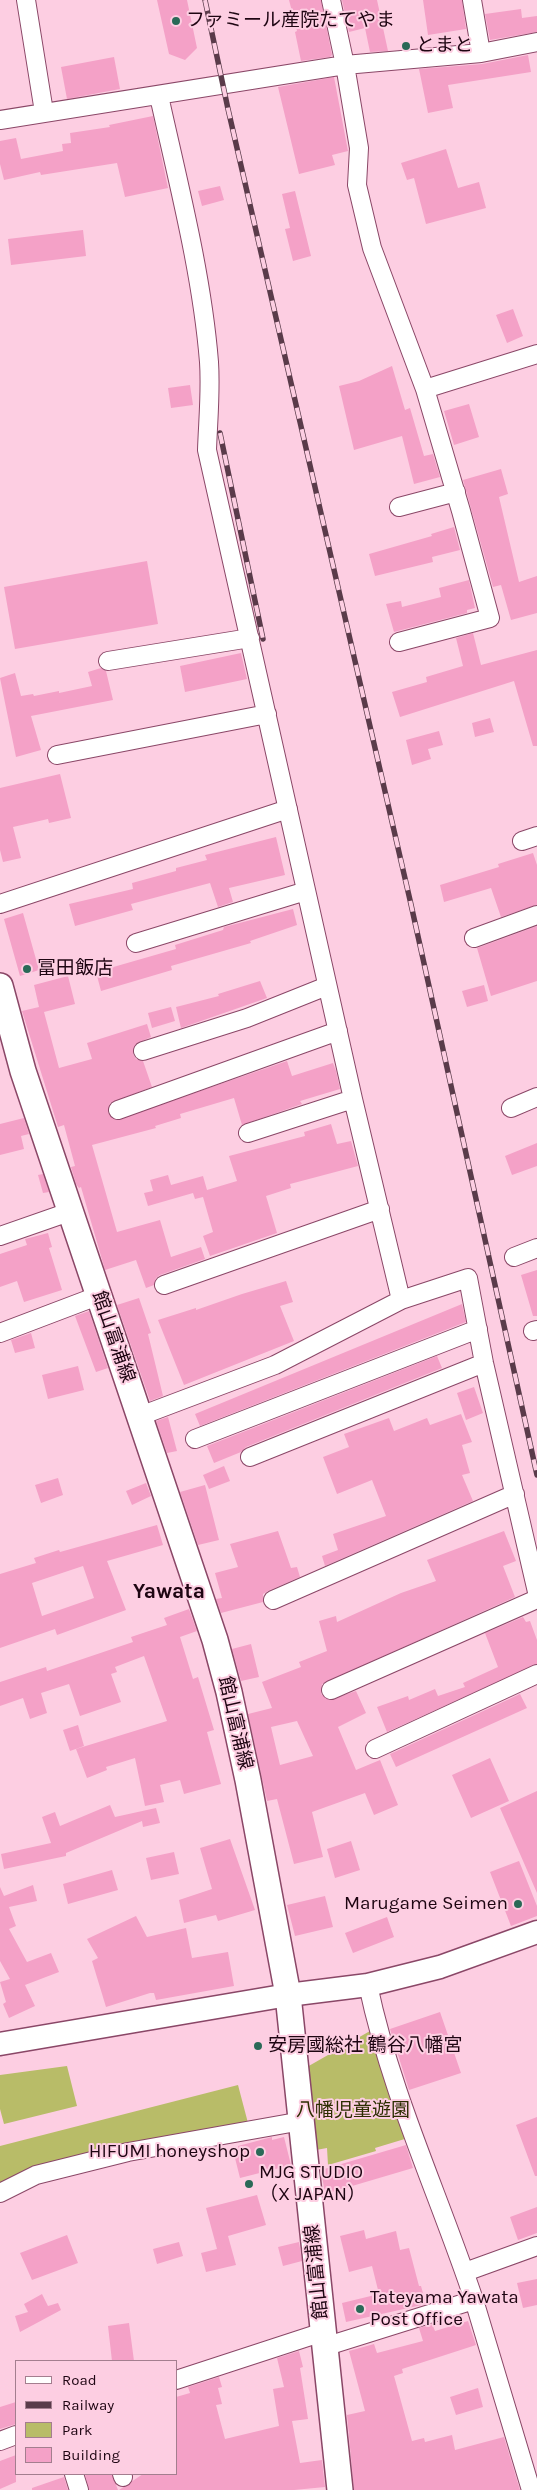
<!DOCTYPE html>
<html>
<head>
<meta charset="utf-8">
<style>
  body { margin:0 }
  #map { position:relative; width:537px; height:2490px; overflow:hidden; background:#fdcee2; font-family:Karla,sans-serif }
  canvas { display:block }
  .legend { position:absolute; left:15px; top:2360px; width:162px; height:115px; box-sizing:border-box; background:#fdcee2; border:1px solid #a47e8f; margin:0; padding:6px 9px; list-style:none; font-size:15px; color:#1e0512 }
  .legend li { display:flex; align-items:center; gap:10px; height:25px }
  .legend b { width:25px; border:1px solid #a47e8f }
</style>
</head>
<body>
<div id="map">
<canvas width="537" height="2490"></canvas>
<ul class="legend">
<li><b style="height:6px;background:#fff"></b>Road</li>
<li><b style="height:6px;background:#5a3b4a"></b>Railway</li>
<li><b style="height:14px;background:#b8bc68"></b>Park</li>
<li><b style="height:14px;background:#f4a1c7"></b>Building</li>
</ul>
</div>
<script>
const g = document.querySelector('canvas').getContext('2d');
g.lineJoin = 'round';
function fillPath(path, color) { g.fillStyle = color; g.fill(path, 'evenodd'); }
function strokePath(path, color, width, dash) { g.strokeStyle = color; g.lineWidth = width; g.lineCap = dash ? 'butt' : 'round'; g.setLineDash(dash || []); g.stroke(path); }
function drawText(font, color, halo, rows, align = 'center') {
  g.font = font + ' Karla,"Noto Sans JP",sans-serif'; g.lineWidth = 4; g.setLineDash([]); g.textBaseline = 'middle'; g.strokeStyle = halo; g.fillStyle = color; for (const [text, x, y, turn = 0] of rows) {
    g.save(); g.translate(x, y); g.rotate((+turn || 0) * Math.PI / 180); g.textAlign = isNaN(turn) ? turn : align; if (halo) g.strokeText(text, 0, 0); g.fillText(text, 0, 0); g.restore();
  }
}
fillPath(new Path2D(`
  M370 2031 408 2138 375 2148 376 2151 328 2165 327 2148 316 2150 307 2067Z
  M67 2066 77 2106 4 2124 0 2109V2075Z
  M238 2085 248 2123 127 2143 34 2168 0 2185V2146Z`), '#b8bc68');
fillPath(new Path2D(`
  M157 0H187L197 48 185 60 169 54Z
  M289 0H321L332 55 330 57 301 61 295 32 297 31Z
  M342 0H377L388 51 370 52 365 28 349 32Z
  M423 0H462L466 29 428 35Z
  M521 9 522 18 537 16V32L490 40 485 14Z
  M528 55 531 72 448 85 453 108 428 113 419 69 482 64Z
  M114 57 120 89 67 99 61 67Z
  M334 77 348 151 332 155 335 165 299 174 278 87Z
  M153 116 168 188 125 197 117 163 41 175 40 172 4 180 0 164V141L16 138 21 159 63 151 62 144 71 143 70 133 110 127 109 125Z
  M446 149 458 188 479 182 486 208 426 224 414 178 407 180 401 163Z
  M220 186 224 200 202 206 198 191Z
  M295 191 311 256 293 261 285 229 290 228 282 194Z
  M83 230 86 256 11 265 8 239Z
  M513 309 523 336 507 343 496 315Z
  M392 366 405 410 410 408 424 456 433 454 440 477 414 484 402 436 354 450 339 386 359 381Z
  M190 385 193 405 171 408 168 388Z
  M469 404 479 437 454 445 444 411Z
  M501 469 508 494 499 497 519 582 537 576V613L511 620 501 585 493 587 463 480Z
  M454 527 460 550 432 557 433 562 375 576 369 554 432 536 431 534Z
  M147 561 158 624 15 649 4 587Z
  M469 580 475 608 467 610V613L394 632 386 604 401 601 402 607 441 597 439 588Z
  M473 633 481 665 537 650V746H533L514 681 400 717 392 692 427 682 426 677 463 666 456 638Z
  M241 653 247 679 185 692 180 666Z
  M101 668 106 671 113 700 31 716 41 750 16 757 0 678 15 673 21 696 33 694 34 696 59 691V693L92 686 88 672Z
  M490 718 494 732 475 737 472 723Z
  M439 731 443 745 428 749 431 759 412 765 406 740Z
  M60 774 71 818 49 823 48 819 13 827 21 858 3 862 0 850V788Z
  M276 837 285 875 229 888 233 902 218 907 210 883 131 904 133 910 75 926 69 904 133 889 132 883 176 871V868L207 860 205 855Z
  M533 853 537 865V905L501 917 491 888 444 902 440 885 499 867 498 864Z
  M293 909 297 925 250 941 251 943 171 966 172 970 101 991 96 972 176 949 175 945 223 930 224 927Z
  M23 913 39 970 20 976 4 919Z
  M537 926V981L491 996 477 948Z
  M68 976 75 1004 44 1012 59 1068 92 1059 87 1043 147 1024 151 1037 136 1044 133 1054 136 1059 143 1061 152 1087 110 1103 108 1113 116 1120 287 1061 292 1076 333 1063 336 1071 340 1089 300 1101 302 1104 242 1125 234 1098 180 1114 181 1118 155 1126 156 1128 92 1145 117 1232 160 1220 171 1257 201 1247 205 1259 160 1275 156 1278 154 1285 146 1288 136 1260 105 1270 81 1187 79 1188 76 1184 71 1167 75 1166 64 1125 58 1127 22 1011 39 1007 34 985Z
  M260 981 267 998 181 1028 176 1007 219 996 218 994Z
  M484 985 488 1001 467 1007 462 991Z
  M171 1007 175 1021 152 1028 148 1013Z
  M24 1118 29 1134 21 1136 24 1149 0 1155V1124Z
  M331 1124 337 1144 351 1141 358 1166 290 1184 291 1188 266 1196 277 1233 210 1256 203 1236 213 1232 203 1197 195 1199 193 1193 148 1206 144 1193 153 1191 150 1180 168 1175 171 1185 203 1176 207 1190 237 1181 229 1156 305 1136 304 1132Z
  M537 1143V1166L512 1175 505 1156Z
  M43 1174 49 1192 43 1193 38 1175Z
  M48 1233 52 1247 49 1248 62 1290 24 1302 17 1281 0 1287V1254L27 1245 25 1239Z
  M537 1270V1316H533L521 1275Z
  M286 1281 293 1302 280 1306 294 1341 184 1385 158 1320 196 1308V1310L242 1294Z
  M139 1298 151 1333 148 1334 163 1396 150 1401 117 1305Z
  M462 1304 466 1322 200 1426 195 1414Z
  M89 1311 108 1368 96 1372 75 1316Z
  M31 1333 35 1348 15 1353 11 1340Z
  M437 1356 442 1368 246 1447 241 1452 214 1463 207 1446Z
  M78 1366 84 1390 48 1399 42 1375Z
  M474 1387 483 1413 466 1420 457 1393Z
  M461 1414 472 1442 462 1445 470 1473 462 1475 473 1501 325 1566 322 1556 338 1550 333 1534 386 1516 372 1480 337 1494 323 1457 349 1447 344 1434 389 1418 394 1431 427 1418 430 1425Z
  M168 1417 177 1451 167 1453 156 1421Z
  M224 1466 230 1481 209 1489 203 1475Z
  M58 1478 63 1495 41 1503 35 1485Z
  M146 1483 151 1496 132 1505 126 1491Z
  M205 1485 219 1540 198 1545 180 1492Z
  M157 1525 163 1545 107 1561 126 1610 57 1635 55 1629 0 1648V1574L36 1563 34 1558 59 1550 60 1552ZM83 1566 94 1598 42 1616 32 1583Z
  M278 1531 291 1568 297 1567 300 1577 268 1591 263 1594V1602L221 1613 216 1599 222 1598 215 1573 238 1567 230 1544Z
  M504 1531 516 1561 503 1566 515 1597 322 1684 321 1694 329 1700 356 1691 366 1713 338 1727 356 1770 380 1760 398 1805 374 1815 365 1793 312 1812 323 1857 294 1864 277 1799 267 1801 248 1714 272 1708 262 1682 301 1667 299 1662 327 1651 319 1621 336 1616 337 1622 401 1593 436 1581 427 1560ZM297 1721 313 1756 280 1765 271 1727Z
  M189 1609 197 1631 180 1637 193 1679 198 1677 214 1730 207 1732 221 1784 184 1794 180 1780 160 1785 164 1802 145 1806 135 1758 106 1767 107 1770 87 1778 76 1749 167 1721 144 1656 115 1667 117 1672 111 1674 121 1702 80 1716 69 1684 41 1693 47 1713 30 1719 23 1698 0 1706V1682L46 1667 47 1671 133 1642 131 1637 167 1625 164 1618Z
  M523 1617 526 1622 530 1621 537 1640V1664L387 1732 377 1707 408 1696 409 1700 435 1689 438 1696 465 1687 463 1683 498 1667 485 1633Z
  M251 1644 259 1677 241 1681 232 1649Z
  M520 1694 527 1708 396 1767 390 1754Z
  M78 1725 84 1746 70 1751 63 1730Z
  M490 1758 509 1801 471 1818 452 1775Z
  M537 1791V1893L500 1808Z
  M110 1805 115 1817 156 1808 160 1823 143 1827 142 1821 66 1853V1856L4 1869 1 1854 51 1843 42 1817 55 1812 60 1826Z
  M230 1839 255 1910 218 1921 216 1915 184 1923 179 1900 212 1889 200 1848Z
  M351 1841 360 1870 335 1878 327 1849Z
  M174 1852 179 1874 151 1880 146 1858Z
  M519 1861 537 1906V1916L511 1926 490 1872Z
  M112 1870 118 1890 68 1904 63 1884Z
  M33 1885 37 1901 9 1907 16 1926 9 1929 27 1962 51 1953 59 1972 25 1985 35 2006 9 2018 3 2004 6 2002 0 1982 10 1979 0 1961V1887L4 1896Z
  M325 1896 333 1927 295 1936 287 1905Z
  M136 1916 147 1937 186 1928 192 1958 228 1952 234 1986 156 2000 154 1993H150L106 2007 92 1961 98 1958 87 1939Z
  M387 1917 394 1937 353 1953 345 1933Z
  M440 2012 461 2073 409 2090 390 2029Z
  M537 2117V2176H535L516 2125Z
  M272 2137V2140L284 2137 291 2165 240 2178 235 2158 240 2156 238 2146Z
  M406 2145 413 2168 325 2194 321 2170Z
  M257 2195 266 2225 228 2236 236 2265 206 2272 201 2253 217 2249 206 2208Z
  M537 2207V2233L518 2240 510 2217Z
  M364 2230 366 2239 396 2231 400 2250 409 2248 419 2286H421L426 2304 346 2322 342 2303 379 2294 372 2266 349 2272 340 2236Z
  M67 2235 78 2263 32 2280 20 2253Z
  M179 2242 183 2256 157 2264 153 2249Z
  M299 2242 302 2261 283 2266 278 2247Z
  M537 2279V2305L523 2308 517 2283Z
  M42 2294 48 2306 58 2303 61 2310 20 2332 15 2316 28 2312 24 2304Z
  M468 2321 476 2345 402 2369 403 2373 394 2376 412 2441 424 2438 425 2442 452 2435 455 2450 504 2437 520 2490H354L347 2415 365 2411 349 2351 374 2344 377 2353 423 2341 419 2328 432 2324 435 2331Z
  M129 2323 134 2361H112L108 2326Z
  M299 2351 303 2367 300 2368 308 2419 292 2421 300 2463 322 2460 325 2487 294 2490H119L143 2474H176V2397L190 2393 188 2387 219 2377 222 2387 218 2388 222 2404 216 2405 225 2439 279 2426 273 2389 284 2387 277 2358Z
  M478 2388 483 2407 456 2415 450 2397Z
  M16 2402V2424L0 2429V2407Z
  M16 2455V2482L0 2489V2461Z
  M85 2474H112L118 2490H89Z
  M64 2477 68 2490H32V2488Z`), '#f4a1c7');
const minor = new Path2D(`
  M26 0 44 112
  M331 0 345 65 359 148 357 185 372 248 425 389 461 511 490 618 399 642
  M472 0 481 53
  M159 96C178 182 202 274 209 362 211 391 208 421 207 450L353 1099 401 1300
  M0 120 345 65 481 53 537 42
  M425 389 537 354
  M399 507 456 492
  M108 661 250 638
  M57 755 267 714
  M522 841 537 836
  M0 904 288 809
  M474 938 537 915
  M136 943 306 891
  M143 1051 247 1018 327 986
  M511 1108 537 1097
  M118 1110 338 1031
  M248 1133 353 1099
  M0 1236 69 1212
  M514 1257 537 1248
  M164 1285 380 1209
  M533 1331 537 1330
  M0 1333 100 1295
  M140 1416 275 1365 401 1300 468 1278 484 1363 537 1592
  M195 1439 478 1329
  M250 1457 484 1363
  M273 1600 515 1494
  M331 1690 537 1599
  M375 1749 537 1674
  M0 2193 36 2175 128 2152 302 2121
  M465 2272 537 2246
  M474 2300 531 2490
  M324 2347 474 2300C439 2195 391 2094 368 1985
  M176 2380 323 2332
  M0 2441 16 2435
  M74 2474 79 2490
  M122 2474 123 2477`);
const tertiary = new Path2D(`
  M0 2044 288 1995 368 1985 440 1967 537 1932`);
const secondary = new Path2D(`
  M0 986 23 1071 215 1640 229 1692 248 1780 288 1995 340 2490`);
strokePath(minor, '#8a4767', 20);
strokePath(tertiary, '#8a4767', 25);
strokePath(secondary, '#8a4767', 28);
strokePath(minor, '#fff', 18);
strokePath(tertiary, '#fff', 22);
strokePath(secondary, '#fff', 25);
const rail = new Path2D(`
  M205 0 228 109 410 900 537 1475
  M220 433 263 639`);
strokePath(rail, '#5a3b4a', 5.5);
strokePath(rail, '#fdcee2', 4, [11]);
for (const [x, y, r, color] of [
  [176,21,5,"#2a6957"],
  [406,46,5,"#2a6957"],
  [27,969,5,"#2a6957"],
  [518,1904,5,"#2a6957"],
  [258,2046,5,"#2a6957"],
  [260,2152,5,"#2a6957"],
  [249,2184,5,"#2a6957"],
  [360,2309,5,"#2a6957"]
]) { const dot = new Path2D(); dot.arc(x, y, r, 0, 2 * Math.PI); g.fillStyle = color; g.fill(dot); strokePath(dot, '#fdcee2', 2); }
drawText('19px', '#1e0512', '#fdcee2', [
  ["ファミール産院たてやま",186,21],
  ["とまと",416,46],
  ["冨田飯店",37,969],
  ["Marugame Seimen",508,1904,"right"],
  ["安房國総社 鶴谷八幡宮",268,2046],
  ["HIFUMI honeyshop",250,2152,"right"],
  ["MJG STUDIO",259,2173],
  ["（X JAPAN）",259,2195],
  ["Tateyama Yawata",370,2298],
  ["Post Office",370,2320]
], 'left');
drawText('19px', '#1e0512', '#fdcee2', [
  ["館山富浦線",113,1337,71],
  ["館山富浦線",235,1723,77],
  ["館山富浦線",317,2272,-96]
]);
drawText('19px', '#2c2d00', '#fdcee2', [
  ["八幡児童遊園",353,2111]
]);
drawText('bold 21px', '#1e0512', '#fdcee2', [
  ["Yawata",169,1592]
]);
</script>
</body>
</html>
